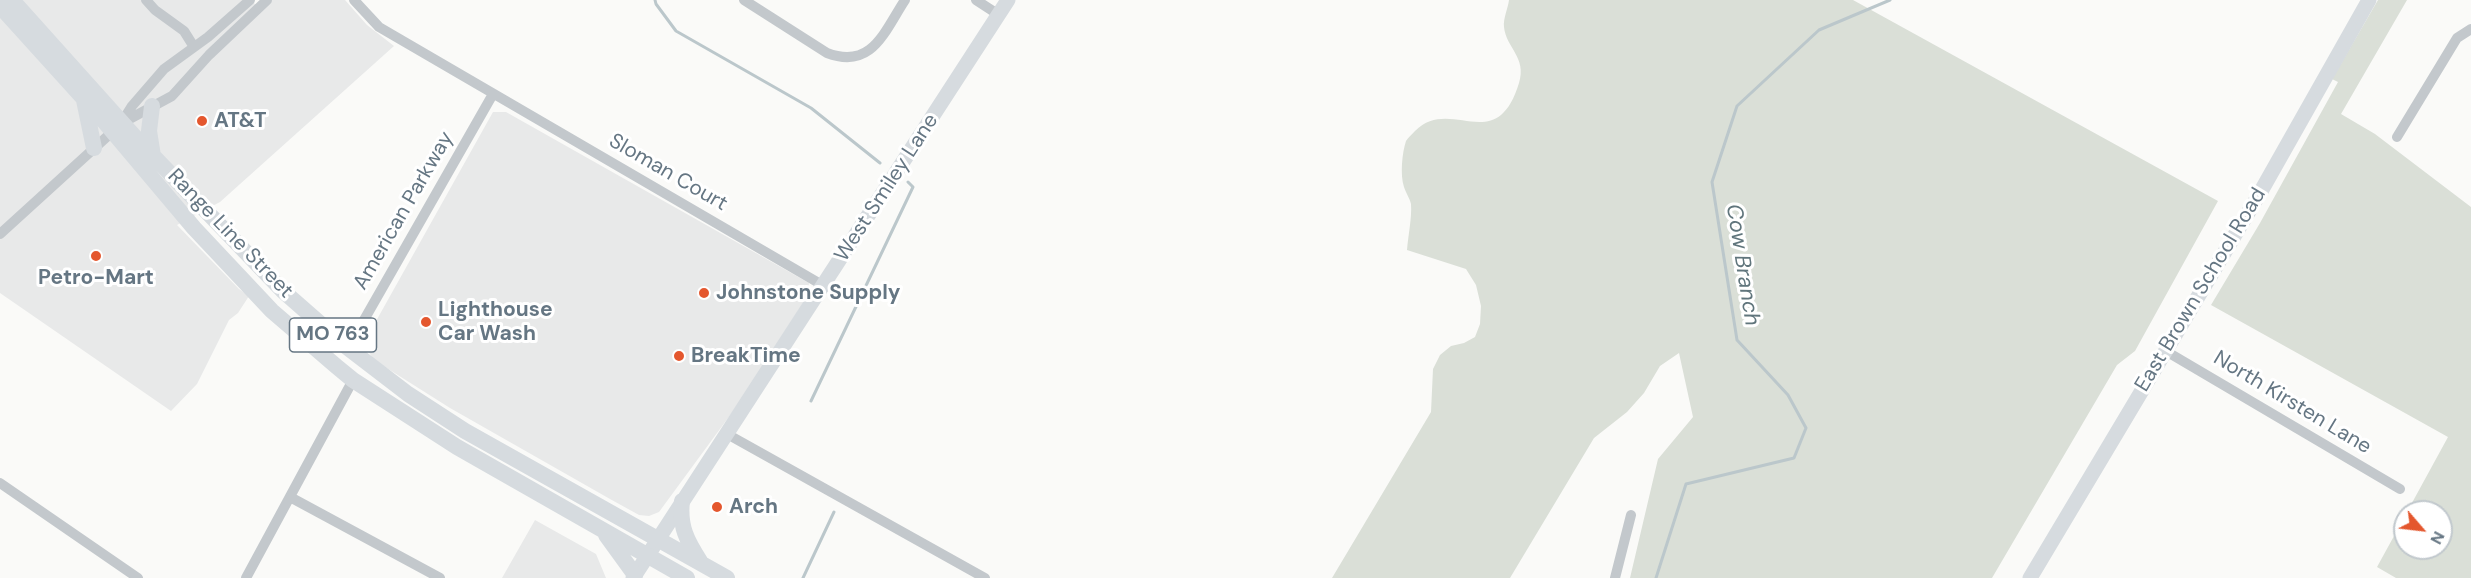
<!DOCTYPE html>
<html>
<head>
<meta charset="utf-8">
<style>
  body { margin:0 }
  #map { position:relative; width:2471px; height:578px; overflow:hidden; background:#fafaf8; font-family:"DM Sans",sans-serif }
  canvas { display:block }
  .north { position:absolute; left:2393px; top:500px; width:60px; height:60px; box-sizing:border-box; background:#fff; border:2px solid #c1c8cd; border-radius:50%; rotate:118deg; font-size:16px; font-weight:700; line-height:24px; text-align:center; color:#657683 }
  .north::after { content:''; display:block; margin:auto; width:21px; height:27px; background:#e4572e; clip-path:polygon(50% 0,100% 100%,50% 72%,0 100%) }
</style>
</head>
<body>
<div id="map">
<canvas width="2471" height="578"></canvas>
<div class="north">N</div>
</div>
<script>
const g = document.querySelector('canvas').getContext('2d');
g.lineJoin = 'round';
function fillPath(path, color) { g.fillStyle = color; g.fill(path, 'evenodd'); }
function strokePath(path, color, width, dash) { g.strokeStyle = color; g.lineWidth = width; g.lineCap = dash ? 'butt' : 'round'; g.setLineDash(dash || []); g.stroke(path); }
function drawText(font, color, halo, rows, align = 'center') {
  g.font = font + ' "DM Sans",sans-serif'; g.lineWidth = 6; g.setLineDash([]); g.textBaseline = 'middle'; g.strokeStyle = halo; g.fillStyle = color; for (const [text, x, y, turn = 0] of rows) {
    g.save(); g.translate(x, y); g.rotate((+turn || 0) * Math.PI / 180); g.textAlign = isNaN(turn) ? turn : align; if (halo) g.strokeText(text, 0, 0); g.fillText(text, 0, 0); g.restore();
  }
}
fillPath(new Path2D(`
  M0 0H251L262 11 272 0H345L367 25 394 46 220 202 177 225 239 289 249 296 238 313 229 320 197 384 171 411 0 293Z
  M493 112H506L809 283 807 297 742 399 659 512 649 516 639 515 610 499 450 408 374 360 368 351 366 339Z
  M535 520 596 554 606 578H502Z`), '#e8e9e9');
fillPath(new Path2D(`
  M1509 0H1853L2218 201 2135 351 2117 365 1992 578H1630L1658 459 1693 417 1679 353 1660 366 1644 393 1627 412 1594 438 1510 578H1332L1431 412 1433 369 1440 355 1451 346 1464 343 1475 337 1480 324 1481 306 1476 285 1466 269 1407 250C1408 236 1412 218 1411 204 1410 199 1406 193 1404 187 1400 175 1402 153 1406 141 1408 138 1412 134 1415 131 1451 95 1496 158 1519 83 1527 57 1506 48 1504 27 1503 19 1508 8 1509 0Z
  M2378 0H2407L2341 114 2375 134 2471 207V578H2396L2377 567 2405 516V548H2441V512H2407L2448 437 2211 305 2260 223 2338 82 2332 79Z`), '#dadfd7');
strokePath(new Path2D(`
  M655 0 656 4 676 31 811 108 880 163
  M811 401 913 187 908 182
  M803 578 834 512
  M1656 578 1686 484 1794 458 1806 428 1788 395 1737 340 1712 182 1737 106 1819 30 1890 0`), '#bbc7cb', 3);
strokePath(new Path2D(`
  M146 0 155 10 184 31 194 47
  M354 0 379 27 824 286
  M744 0 827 53C872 70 884 32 905 0
  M976 0 999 15
  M122 122 132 106 164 69 208 37 250 0
  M2397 137 2457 38 2471 29
  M0 234 122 123 172 96 209 55 267 0
  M348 348 493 94
  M2164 350 2400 489
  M727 434 985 578
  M0 483 138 578
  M290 497 440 578
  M246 578 353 380
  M1615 578 1631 515`), '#c3c8cc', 10);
strokePath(new Path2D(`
  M633 578 1008 0
  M2030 578 2260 193 2369 0`), '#d6dbdf', 15);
strokePath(new Path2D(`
  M12 0 135 137 283 291 348 348 408 394 465 431 727 578
  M0 6 103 120 194 228 272 311 336 366 353 380 457 447 687 578
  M84 100 94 148
  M152 106 149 131 153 156
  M682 501C679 526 687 541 700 561
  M606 535 635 575`), '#d6dbdf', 16);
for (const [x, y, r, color] of [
  [202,121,6,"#e4572e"],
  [96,256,6,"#e4572e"],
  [704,293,6,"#e4572e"],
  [426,322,6,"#e4572e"],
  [679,356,6,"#e4572e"],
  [717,507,6,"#e4572e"]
]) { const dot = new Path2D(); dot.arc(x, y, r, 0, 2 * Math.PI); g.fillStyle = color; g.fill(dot); strokePath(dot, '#fff', 2); }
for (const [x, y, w] of [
  [333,335,87]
]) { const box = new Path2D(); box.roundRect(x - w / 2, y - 17, w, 34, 4.5); g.fillStyle = '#fff'; g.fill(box); strokePath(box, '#657683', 1.5); }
drawText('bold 20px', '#657683', null, [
  ["MO 763",333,335]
]);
drawText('bold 21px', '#657683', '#fff', [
  ["AT&T",214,121],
  ["Petro-Mart",96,278,"center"],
  ["Johnstone Supply",716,293],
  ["Lighthouse",438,310],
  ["Car Wash",438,334],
  ["BreakTime",691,356],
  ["Arch",729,507]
], 'left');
drawText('21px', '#657683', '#fff', [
  ["Sloman Court",668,173,30],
  ["West Smiley Lane",887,188,-57],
  ["American Parkway",404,211,-60],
  ["Range Line Street",230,234,46],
  ["East Brown School Road",2201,290,-59],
  ["North Kirsten Lane",2292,403,31]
]);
drawText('italic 22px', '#60757c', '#fff', [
  ["Cow Branch",1742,265,81]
]);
</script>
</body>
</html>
